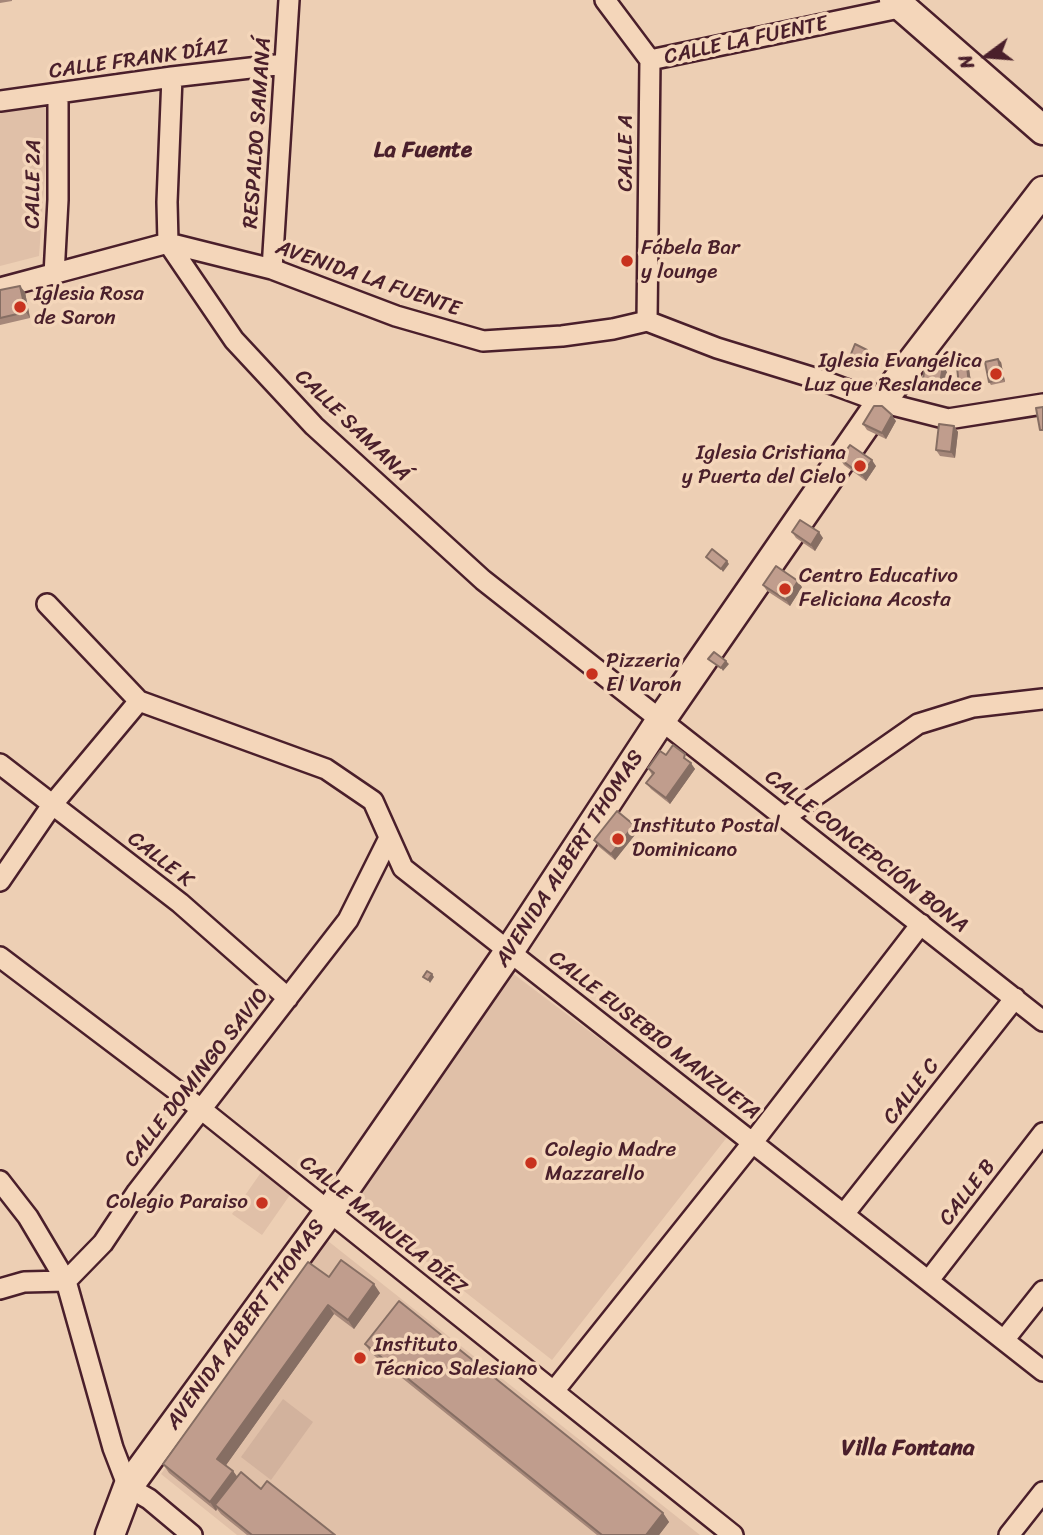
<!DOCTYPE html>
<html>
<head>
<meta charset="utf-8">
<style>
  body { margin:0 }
  #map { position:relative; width:1043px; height:1535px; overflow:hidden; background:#edcfb4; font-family:Sriracha,sans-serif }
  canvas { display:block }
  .north { position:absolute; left:952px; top:21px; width:70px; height:70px; -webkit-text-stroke:5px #f4d6ba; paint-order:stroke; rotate:254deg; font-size:19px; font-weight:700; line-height:28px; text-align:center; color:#4a1f2b }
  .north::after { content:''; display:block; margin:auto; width:24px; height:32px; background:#4a1f2b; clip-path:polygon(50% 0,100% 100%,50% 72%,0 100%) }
</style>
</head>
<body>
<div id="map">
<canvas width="1043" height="1535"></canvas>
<div class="north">N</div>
</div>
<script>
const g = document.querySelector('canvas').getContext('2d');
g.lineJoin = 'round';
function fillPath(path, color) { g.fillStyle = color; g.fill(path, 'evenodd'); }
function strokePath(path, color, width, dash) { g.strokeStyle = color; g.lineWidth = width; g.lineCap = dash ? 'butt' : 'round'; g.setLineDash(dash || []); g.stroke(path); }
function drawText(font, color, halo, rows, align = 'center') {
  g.font = font + ' Sriracha,sans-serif'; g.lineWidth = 7; g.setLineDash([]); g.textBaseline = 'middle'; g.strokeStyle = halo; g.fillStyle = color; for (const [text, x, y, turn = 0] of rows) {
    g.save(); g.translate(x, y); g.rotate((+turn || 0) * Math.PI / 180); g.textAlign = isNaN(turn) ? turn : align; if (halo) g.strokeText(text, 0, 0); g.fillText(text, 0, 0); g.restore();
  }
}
fillPath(new Path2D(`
  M50 107 39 256 0 266V112Z
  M499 963 728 1136 552 1360 335 1190Z
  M262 1171 292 1192 262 1235 232 1214Z
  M328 1241 700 1535H237L161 1474Z`), '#e0c0a8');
fillPath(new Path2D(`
  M283 1399 313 1422 271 1480 241 1457Z`), '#d2b29d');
const minor = new Path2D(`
  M605 0 650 60 647 321
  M650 60 904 7
  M172 77 167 202 168 243 234 340 314 426 483 580 1043 1021
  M0 101 172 77 285 64
  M272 269 289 0
  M54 275 58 200V93
  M0 288 168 243 272 269 396 316 483 341 562 336 613 329 647 321 717 348 821 380 881 402 948 419 1043 404
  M47 604 139 701 326 769 373 801 403 868 1043 1371
  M0 764 180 903 288 998
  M785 817 918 724 973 707 1043 699
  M0 881 52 805 139 701
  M0 957 201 1109 733 1535
  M0 1181 28 1217 66 1281 113 1448 128 1487 149 1499 192 1535
  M844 1214 1015 998
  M929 1280 1043 1133
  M0 1289 24 1282 66 1281 103 1243 137 1192 348 920 389 838
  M1004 1340 1043 1291
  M554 1391 753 1142 921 924
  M1009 1535 1043 1492`);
const secondary = new Path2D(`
  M894 0 1043 130
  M110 1535 128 1487 329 1212 508 953 661 720 881 402 1043 191`);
strokePath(minor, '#4a1f2b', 24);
strokePath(secondary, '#4a1f2b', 33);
strokePath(minor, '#f4d6ba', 19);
strokePath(secondary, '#f4d6ba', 28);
fillPath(new Path2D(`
  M0 0H12V1L0 3Z
  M0 290 25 292 30 318 0 325Z
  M867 350 869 353 865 365 851 362 849 359Z
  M1001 362 1005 382 991 385 989 382Z
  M969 369 972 388 961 389 959 386Z
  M947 372 944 389 927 386 923 380Z
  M896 421 886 439 867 430 863 424Z
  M954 426 958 432 955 458 940 456 936 450Z
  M840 459 876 466 866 481 844 465Z
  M792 532 823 538 815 551 796 538Z
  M763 585 802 587 790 606 767 591Z
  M689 760V762L695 769 670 804 651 789 646 783 652 775 648 768Z
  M634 825 638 831 615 860 598 846 594 840Z
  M329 1277 380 1293 354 1329 334 1314 226 1465 233 1471 237 1477 261 1489 335 1535H247L221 1514 217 1509 216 1511 169 1473 163 1464Z
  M365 1344 663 1513 669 1522 659 1535H597L371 1353Z`), '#a58779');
fillPath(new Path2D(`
  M20 286 25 292 30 318 26 312Z
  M867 350 869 353 865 365 863 362Z
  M998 359 1001 362 1005 382 1003 379Z
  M943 366 947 372 944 389 940 383Z
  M967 366 969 369 972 388 969 385Z
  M892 415 896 421 886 439 882 433Z
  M954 426 958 432 955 458 951 452Z
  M872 460 876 466 866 481 862 475Z
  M819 532 823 538 815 551 811 545Z
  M727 561 729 564 723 572 721 569Z
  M798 581 802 587 790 606 786 600Z
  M726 661 729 664 723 671 721 668Z
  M691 763 695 769 670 804 666 798Z
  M634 825 638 831 615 860 611 854Z
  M432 974 434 977 430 983 428 980Z
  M374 1284 380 1293 354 1329 348 1320Z
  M328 1305 334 1314 224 1468 217 1459Z
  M233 1471 239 1479 215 1505 217 1509 216 1511 210 1502Z
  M663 1513 669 1522 659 1535H646Z`), '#866e63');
const building = new Path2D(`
  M20 286 26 312 0 318V290Z
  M855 344 867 350 863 362 849 359Z
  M998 359 1003 379 989 382 985 362Z
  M925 363 943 366 940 383 923 380Z
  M967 366 969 385 959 386 957 367Z
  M874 406H882L892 415 882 433 863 424Z
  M1043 407V430H1040L1036 408Z
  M939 424 954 426 951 452 936 450Z
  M850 445 872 460 862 475 840 459Z
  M800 520 819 532 811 545 792 532Z
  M712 549 727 561 721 569 706 557Z
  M776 566 798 581 786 600 763 585Z
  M714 652 726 661 721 668 708 659Z
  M673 745 685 754 684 758 691 763 666 798 646 783 654 773 648 768 660 751 666 755Z
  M617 811 634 825 611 854 594 840Z
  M427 971 432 974 428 980 423 977Z
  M341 1260 374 1284 348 1320 328 1305 217 1459 233 1471 210 1502 163 1464 308 1262 329 1277Z
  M399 1301 663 1513 646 1535H602L365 1344Z
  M241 1472 261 1489 267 1481 335 1535H252L215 1505Z`);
fillPath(building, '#c09d8d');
strokePath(building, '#866e63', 2);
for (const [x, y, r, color] of [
  [627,261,7,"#c8321e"],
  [20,307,7,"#c8321e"],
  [996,374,7,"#c8321e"],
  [860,466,7,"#c8321e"],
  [785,589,7,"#c8321e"],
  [592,674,7,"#c8321e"],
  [618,839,7,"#c8321e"],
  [531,1163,7,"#c8321e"],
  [262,1203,7,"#c8321e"],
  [360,1358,7,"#c8321e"]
]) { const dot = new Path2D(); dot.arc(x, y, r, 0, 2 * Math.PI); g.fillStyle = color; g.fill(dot); strokePath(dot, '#f4d6ba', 2.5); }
drawText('21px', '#4a1f2b', '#f4d6ba', [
  ["CALLE LA FUENTE",746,41,-12],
  ["CALLE FRANK DÍAZ",139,60,-8],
  ["RESPALDO SAMANÁ",258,133,-86],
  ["CALLE A",627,153,-90],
  ["CALLE 2A",34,184,-89],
  ["AVENIDA LA FUENTE",368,279,19],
  ["CALLE SAMANÁ",352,426,44],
  ["CALLE CONCEPCIÓN BONA",866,852,38],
  ["AVENIDA ALBERT THOMAS",570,859,-57],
  ["CALLE K",160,860,38],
  ["CALLE EUSEBIO MANZUETA",654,1036,38],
  ["CALLE DOMINGO SAVIO",197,1078,-52],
  ["CALLE C",912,1092,-52],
  ["CALLE B",968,1193,-52],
  ["CALLE MANUELA DÍEZ",383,1226,39],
  ["AVENIDA ALBERT THOMAS",246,1325,-54]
]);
drawText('21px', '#4a1f2b', '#f4d6ba', [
  ["Fábela Bar",641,249],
  ["y lounge",641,273],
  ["Iglesia Rosa",34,295],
  ["de Saron",34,319],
  ["Iglesia Evangélica",982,362,"right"],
  ["Luz que Reslandece",982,386,"right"],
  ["Iglesia Cristiana",846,454,"right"],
  ["y Puerta del Cielo",846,478,"right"],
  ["Centro Educativo",799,577],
  ["Feliciana Acosta",799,601],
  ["Pizzeria",606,662],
  ["El Varon",606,686],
  ["Instituto Postal",632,827],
  ["Dominicano",632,851],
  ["Colegio Madre",545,1151],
  ["Mazzarello",545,1175],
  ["Colegio Paraiso",248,1203,"right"],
  ["Instituto",374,1346],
  ["Técnico Salesiano",374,1370]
], 'left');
drawText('bold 23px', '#4a1f2b', '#f4d6ba', [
  ["La Fuente",423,151],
  ["Villa Fontana",908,1449]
]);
</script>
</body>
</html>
